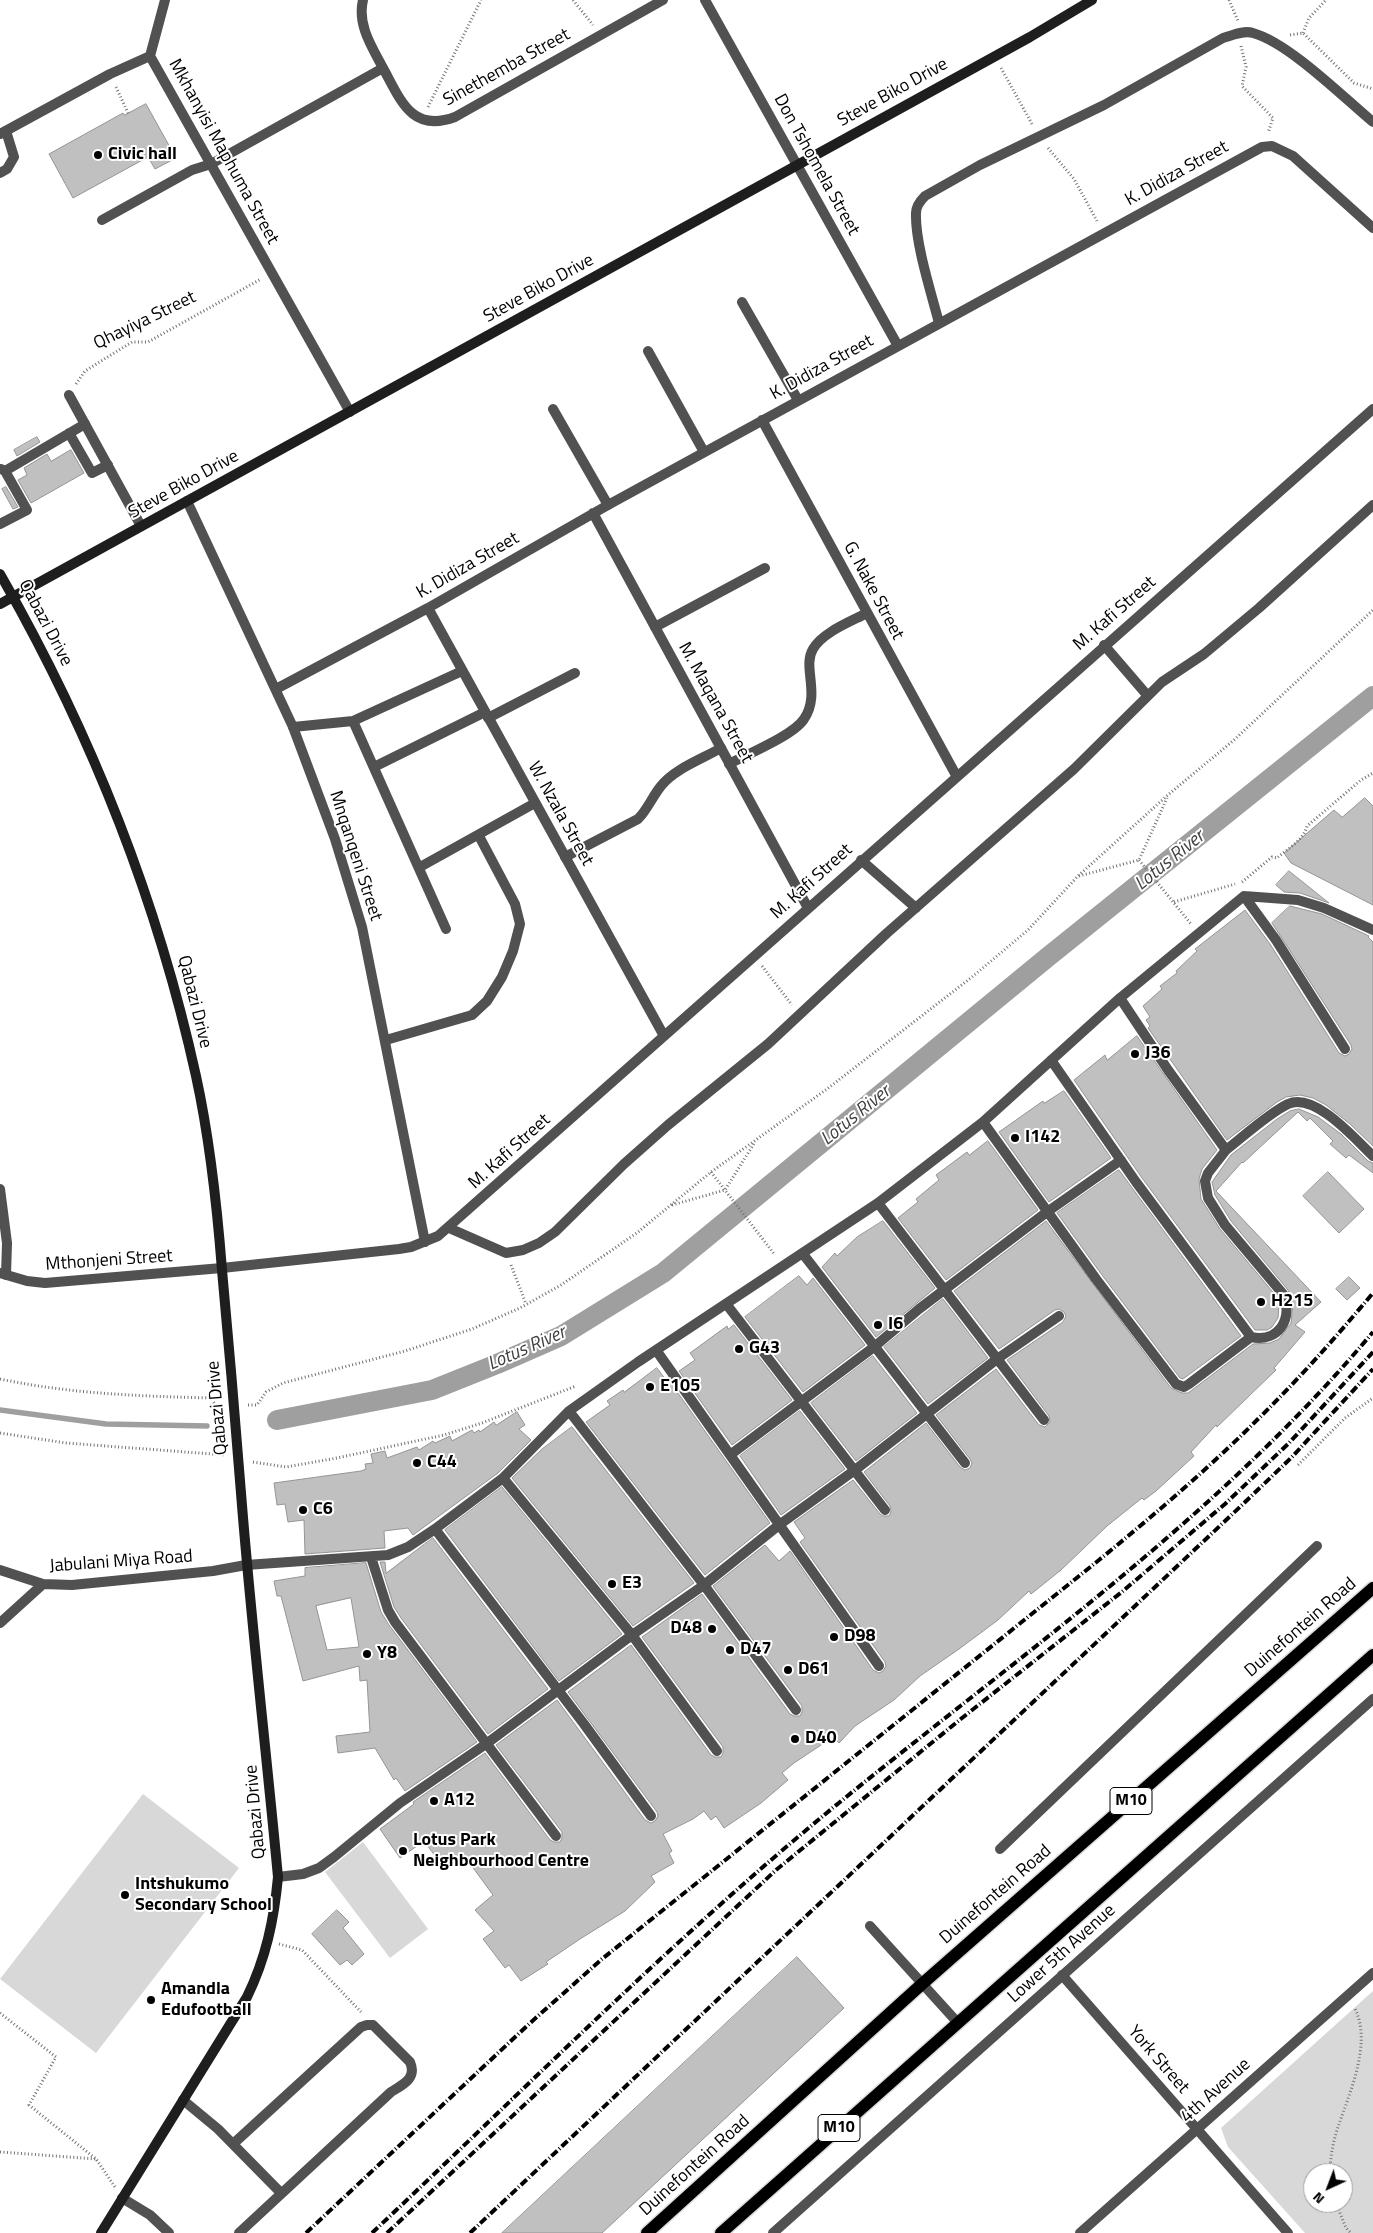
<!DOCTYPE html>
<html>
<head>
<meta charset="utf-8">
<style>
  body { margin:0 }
  #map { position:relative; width:1373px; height:2233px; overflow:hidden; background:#fff; font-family:"Titillium Web",sans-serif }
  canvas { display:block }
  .north { position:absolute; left:1303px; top:2163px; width:50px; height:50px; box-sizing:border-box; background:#fff; border:1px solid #999; border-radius:50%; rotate:223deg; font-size:14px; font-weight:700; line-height:20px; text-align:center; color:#000 }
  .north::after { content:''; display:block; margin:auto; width:18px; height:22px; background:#000; clip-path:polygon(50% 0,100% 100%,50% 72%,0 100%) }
</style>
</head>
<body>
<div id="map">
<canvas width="1373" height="2233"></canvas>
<div class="north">N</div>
</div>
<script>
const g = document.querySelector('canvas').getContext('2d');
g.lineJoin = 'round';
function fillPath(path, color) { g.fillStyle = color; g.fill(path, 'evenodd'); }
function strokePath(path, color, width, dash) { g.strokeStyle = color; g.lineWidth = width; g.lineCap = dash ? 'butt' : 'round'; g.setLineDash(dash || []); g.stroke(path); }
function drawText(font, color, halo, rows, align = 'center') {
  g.font = font + ' "Titillium Web",sans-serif'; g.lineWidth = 4; g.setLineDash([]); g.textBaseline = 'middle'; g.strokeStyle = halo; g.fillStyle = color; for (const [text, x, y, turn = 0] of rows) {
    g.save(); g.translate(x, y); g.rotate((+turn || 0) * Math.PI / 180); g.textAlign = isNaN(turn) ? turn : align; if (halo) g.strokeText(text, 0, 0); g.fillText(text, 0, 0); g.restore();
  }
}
fillPath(new Path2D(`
  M143 1794 239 1868 96 2053 0 1979Z
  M363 1842 428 1929 390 1958 325 1872Z
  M1373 1991V2233H1305L1228 2147 1221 2128ZM1313 2173H1343V2203H1313Z`), '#d8d8d8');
strokePath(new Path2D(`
  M0 1410 106 1424 207 1426`), '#9f9f9f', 5.5);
strokePath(new Path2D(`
  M277 1420 432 1390 497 1364 561 1336 663 1273 1049 956 1373 696`), '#9f9f9f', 20);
const building = new Path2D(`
  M146 104 176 158 155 169 148 157 73 198 49 154 123 113 124 115Z
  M37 437 40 442 17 456 14 450Z
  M71 450 84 473 31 503 18 480 27 475 24 468 47 454 51 461Z
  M6 487 18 507 13 509 2 489Z
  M1365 798 1373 806V905L1291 863 1284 853 1334 810 1342 817Z
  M1289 871 1329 903 1300 893 1284 892 1276 885Z
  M1290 906 1322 914 1369 936 1368 937 1373 942V1146L1350 1124 1326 1105 1313 1098 1300 1095 1286 1097 1277 1102 1227 1140 1148 1028 1150 1026 1146 1020 1150 1017 1143 1006 1162 989 1160 986 1177 973 1176 971 1197 951 1195 949 1245 910 1270 944 1339 1053 1345 1056 1349 1054 1352 1049 1351 1045 1272 923Z
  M1137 1036 1217 1150 1202 1169 1199 1179 1201 1199 1220 1229 1277 1297 1279 1305 1278 1318 1272 1327 1267 1330H1255L1142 1178 1074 1080 1105 1055 1107 1060Z
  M1064 1091 1111 1158 1049 1202 999 1132 1043 1101 1044 1103Z
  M1299 1109 1318 1117 1341 1134 1368 1161 1373 1163V1173L1349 1155 1346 1158 1330 1144 1333 1141 1310 1118 1307 1121 1298 1112 1243 1163 1242 1162 1216 1191 1321 1302 1295 1325 1305 1332 1274 1368 1276 1370 1217 1427 1216 1425 1191 1452 1194 1456 1156 1491 1144 1500 1142 1498 1107 1526 1061 1570 1031 1594 1029 1591 998 1620 959 1649 920 1676 894 1700 855 1726 839 1743 833 1737 794 1763 782 1773 788 1780 761 1803 724 1828 716 1816 711 1820 704 1811 693 1819 663 1834 672 1851 669 1853 674 1863 651 1876 655 1882 625 1911 580 1939 546 1962 548 1964 521 1981 509 1965 505 1968 483 1939 494 1931 475 1910 493 1895 463 1854 444 1868 424 1841 400 1858 380 1829 414 1804 413 1802 485 1753 550 1840 554 1842H560L562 1838V1832L496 1745 557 1700 645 1820 651 1823 655 1821 658 1816 657 1812 568 1692 631 1645 711 1755 715 1757H721L723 1753V1747L642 1637 702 1594 790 1714 794 1716H800L802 1712V1706L713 1586 765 1545 779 1561 790 1551 873 1670 879 1673 883 1671 886 1666 885 1662 800 1542 805 1538 794 1522 853 1480 880 1514 883 1516H889L891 1512 890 1506 864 1472 926 1423 960 1467 965 1470 970 1468 972 1463 970 1459 936 1415 996 1369 1039 1425 1045 1427 1050 1422 1049 1416 1007 1360 1063 1322 1066 1316 1064 1312 1059 1309 1055 1310 999 1349 954 1291 1046 1221 1171 1388 1182 1393H1188L1253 1344 1270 1343 1279 1339 1291 1323 1293 1303 1288 1290 1231 1221 1215 1195 1212 1182 1231 1155 1277 1119 1290 1111Z
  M988 1141 1038 1210 946 1280 898 1218 918 1202 916 1199 939 1180 936 1175 967 1152 969 1155Z
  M1119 1170 1241 1336 1183 1379 1180 1378 1102 1275 1057 1213Z
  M1328 1172 1364 1209 1339 1233 1303 1196Z
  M883 1221 935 1288 876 1337 822 1267 835 1253 837 1256 857 1237Z
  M799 1276 807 1285 813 1278 865 1345 803 1392 745 1317Z
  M1349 1277 1360 1288 1347 1300 1336 1289Z
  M943 1299 988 1358 928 1404 884 1347Z
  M734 1325 792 1400 732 1445 679 1371 695 1360 690 1353 727 1326 728 1329Z
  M873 1356 917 1413 856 1461 811 1403Z
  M657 1368 666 1380 668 1379 770 1523 705 1575 586 1422 610 1405 607 1401 623 1390 624 1392Z
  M800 1411 845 1469 781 1515 740 1456Z
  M517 1412 525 1425 519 1429 531 1440 498 1473 413 1535 408 1528 384 1531 385 1548 305 1554 304 1520 288 1522 285 1504 277 1505 274 1483 361 1471 366 1469 365 1464 373 1463 371 1454 385 1451 387 1458 417 1447 419 1450 433 1441 435 1443 450 1436 452 1441 472 1430 474 1433 479 1430 480 1432 494 1422 496 1425Z
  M572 1427 694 1583 633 1626 512 1478 542 1449Z
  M502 1487 622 1634 559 1681 445 1530Z
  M433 1538 548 1689 488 1734 401 1618 394 1607 380 1562H385L386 1573Z
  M366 1563 381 1612 389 1625 477 1742 405 1791 396 1778 394 1780 375 1748 338 1753 336 1736 370 1732 367 1680 360 1681 359 1666 303 1681 281 1596H277L274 1581 305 1576V1568ZM351 1598 359 1647 327 1650 316 1606Z
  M337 1910 349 1922 343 1928 364 1954 352 1965 347 1960 340 1965 312 1934Z
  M797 1957 844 2008 602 2233H502Z`);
fillPath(building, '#c0c0c0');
strokePath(building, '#959595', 1);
const primary = new Path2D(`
  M647 2233 922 1984 1373 1588
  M721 2233 1373 1655`);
strokePath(primary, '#dbdbdb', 15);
strokePath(new Path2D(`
  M573 0 593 25
  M1229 0 1238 21
  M1303 33 1309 18 1326 0
  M1290 35 1303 33 1354 83 1373 89
  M1241 46 1246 67 1242 86 1273 118 1268 133
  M1001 68 1032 124
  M116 87 128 113
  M428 107 481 0
  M1048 148 1074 179 1097 221
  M76 384 85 371 132 342H148L261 279
  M1139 860 1191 924
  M1079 876 1139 860 1167 798
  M1242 882 1272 857 1277 858C1287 849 1304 840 1307 826L1361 780 1373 773
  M1174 902 1235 884
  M762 966 792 1005
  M711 1172 775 1255
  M672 1205 725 1190 755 1142
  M511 1265 526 1304
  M0 1379C72 1394 137 1396 211 1398L216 1406H221
  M248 1405H257L266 1392 283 1383 405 1351 472 1329 520 1308 561 1285 599 1259 638 1232 711 1172 827 1089 972 977 1028 930 1078 876 1169 794 1234 740 1373 610
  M0 1433 66 1443 226 1455
  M253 1462 286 1467 337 1458 444 1435 482 1423 576 1386
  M1298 1465 1345 1418 1373 1398
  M279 1944 302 1950 361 2012
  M0 2013 56 2057 29 2105 96 2159 115 2187
  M0 2152 96 2159
  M1330 2173C1330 2158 1333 2142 1338 2127 1350 2092 1373 2041 1354 2007
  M1336 2203 1346 2228 1351 2233`), '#737373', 3, [1, 2.5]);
strokePath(new Path2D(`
  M0 173 7 169 14 157 6 131
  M102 220 192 170 211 164
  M742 302 798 400
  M648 351 704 452
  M553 409 608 505
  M69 433 92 473 108 465
  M5 471 85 424
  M0 524 27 510 5 471 1 469
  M655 627 765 568
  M488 718 575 673
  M353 721 446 929
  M293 727 353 721 462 671
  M729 764C748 754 794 735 804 719 821 694 802 667 813 649 823 632 850 622 867 613
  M374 767 485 712
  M565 857 638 819C648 809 652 797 661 786 674 769 702 759 721 748
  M420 867 535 803
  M386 1040 472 1015 487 1001 502 977 513 951 520 924 515 904 479 836
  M1000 1849 1317 1546
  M870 1926 958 2023
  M183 2100 218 2129 281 2193
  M233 2144 361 2027 367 2025H373L410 2062C417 2078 404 2084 391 2092L239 2233
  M122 2198 150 2215 169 2233`), '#515151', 10);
strokePath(new Path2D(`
  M363 0C357 25 372 47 383 68
  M705 0 898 346
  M150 56 350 412
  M150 56 165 0
  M0 134 110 74 150 56
  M211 164 383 68C401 101 412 133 455 117L663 0
  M939 323C931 292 915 243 916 213 916 206 920 201 925 196L980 165 1104 105 1223 38C1233 35 1244 30 1253 33 1289 43 1343 97 1373 122
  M69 395 141 526
  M762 420 957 777
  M187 501 293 727 335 839 362 927 425 1242
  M593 513 808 908
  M428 608 664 1036
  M1104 645 1147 695
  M276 689 428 608 608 505 1262 147 1272 146 1293 156 1373 228
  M861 860 916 908
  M1244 896 1276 940 1345 1049
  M1051 1060 1136 1182 1251 1337C1278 1343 1294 1319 1283 1294L1225 1225 1208 1198 1205 1181 1208 1173 1226 1150 1168 1070 1120 998
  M983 1122 1096 1279 1176 1384 1184 1387 1189 1384 1251 1337
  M1226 1150C1244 1136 1269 1113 1288 1104 1315 1092 1355 1139 1373 1156
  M0 1189 7 1243 6 1275
  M878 1203 1044 1420
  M449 1228 506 1253 523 1250 539 1243 555 1232 624 1164 668 1125 768 1044 887 933 1074 769 1162 682 1204 654 1259 608 1373 505
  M803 1254 965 1463
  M0 1273 27 1281 45 1283 222 1268 399 1249 411 1247 438 1236 1373 409
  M727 1305 885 1510
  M656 1350 879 1666
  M569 1411 704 1585 796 1710
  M730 1455 874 1347 919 1309 1047 1212 1121 1160
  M503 1478 632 1635 717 1751
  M435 1529 584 1724 651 1816
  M371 1557 388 1610 395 1622 556 1836
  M0 1570 43 1584 72 1585 213 1571 246 1565 388 1555 408 1547 435 1529 503 1478 569 1411 638 1362 878 1203 983 1122 1120 998 1244 896 1298 900 1324 908 1373 930
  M0 1623 43 1584
  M278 1877 303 1874 319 1868 334 1857 400 1803 486 1744 632 1635 704 1585 779 1525 855 1470 997 1359 1059 1316
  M1062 1975 1288 2233
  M773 2233 1373 1699
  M1080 2233 1373 1973`), '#515151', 10);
strokePath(new Path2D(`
  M0 574C90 731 157 899 196 1076 210 1140 217 1205 222 1270 229 1344 235 1419 241 1493 251 1621 266 1749 278 1877 274 1920 266 1958 247 1997L101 2233
  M0 604 1030 37 1092 0`), '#1e1e1e', 10);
strokePath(primary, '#000', 12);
strokePath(new Path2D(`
  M306 2233 529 2024 602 1959 1099 1560C1154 1515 1208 1469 1258 1419 1299 1379 1336 1337 1373 1293
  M372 2233C526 2088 676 1936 840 1802 1024 1652 1220 1515 1373 1332
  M387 2233 776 1870 962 1718 1123 1591 1225 1504 1289 1443 1373 1352
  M470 2233 1242 1505 1292 1457 1373 1369`), '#000', 4, [8, 2.5, 1, 2.5]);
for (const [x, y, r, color] of [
  [98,155,5,"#000"],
  [1135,1054,5,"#000"],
  [1015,1138,5,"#000"],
  [1261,1302,5,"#000"],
  [878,1325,5,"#000"],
  [739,1349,5,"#000"],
  [650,1387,5,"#000"],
  [417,1463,5,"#000"],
  [303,1510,5,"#000"],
  [612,1584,5,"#000"],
  [712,1629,5,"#000"],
  [834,1637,5,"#000"],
  [730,1650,5,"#000"],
  [367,1654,5,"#000"],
  [788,1670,5,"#000"],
  [795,1739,5,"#000"],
  [434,1801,5,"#000"],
  [403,1851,5,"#000"],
  [125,1895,5,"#000"],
  [151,2000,5,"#000"]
]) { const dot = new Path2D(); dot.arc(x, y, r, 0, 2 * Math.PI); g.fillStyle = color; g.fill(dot); strokePath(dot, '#fff', 2); }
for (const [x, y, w] of [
  [1131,1801,42],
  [839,2128,42]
]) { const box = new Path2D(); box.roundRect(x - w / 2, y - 13.5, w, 27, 4); g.fillStyle = '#fff'; g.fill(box); strokePath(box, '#000', 1); }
drawText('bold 16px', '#000', null, [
  ["M10",1131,1801],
  ["M10",839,2128]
]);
drawText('18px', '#000', '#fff', [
  ["Sinethemba Street",507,68,-29],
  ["Steve Biko Drive",893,93,-29],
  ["Mkhanyisi Maphuma Street",223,152,61],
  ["Don Tshomela Street",816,165,61],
  ["K. Didiza Street",1177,174,-29],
  ["Steve Biko Drive",539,289,-29],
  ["Qhayiya Street",145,321,-26],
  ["K. Didiza Street",822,368,-29],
  ["Steve Biko Drive",184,485,-29],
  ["K. Didiza Street",468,566,-30],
  ["G. Nake Street",873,591,62],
  ["M. Kafi Street",1115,614,-41],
  ["Qabazi Drive",45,623,62],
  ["M. Maqana Street",715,703,61],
  ["W. Nzala Street",560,814,61],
  ["Mnqanqeni Street",355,856,72],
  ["M. Kafi Street",812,882,-42],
  ["Qabazi Drive",194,1002,76],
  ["M. Kafi Street",510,1152,-42],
  ["Mthonjeni Street",109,1261,-4],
  ["Qabazi Drive",218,1408,-95],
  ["Jabulani Miya Road",121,1562,-4],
  ["Duinefontein Road",1301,1628,-41],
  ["Qabazi Drive",256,1812,-95],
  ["Duinefontein Road",996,1895,-41],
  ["Lower 5th Avenue",1062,1954,-42],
  ["York Street",1158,2060,49],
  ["4th Avenue",1216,2091,-42],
  ["Duinefontein Road",695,2166,-42]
]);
drawText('bold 18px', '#000', '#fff', [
  ["Civic hall",108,155],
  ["J36",1145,1054],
  ["I142",1025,1138],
  ["H215",1271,1302],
  ["I6",888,1325],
  ["G43",749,1349],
  ["E105",660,1387],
  ["C44",427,1463],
  ["C6",313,1510],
  ["E3",622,1584],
  ["D48",702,1629,"right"],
  ["D98",844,1637],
  ["D47",740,1650],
  ["Y8",377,1654],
  ["D61",798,1670],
  ["D40",805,1739],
  ["A12",444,1801],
  ["Lotus Park",413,1841],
  ["Neighbourhood Centre",413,1862],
  ["Intshukumo",135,1885],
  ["Secondary School",135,1906],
  ["Amandla",161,1990],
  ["Edufootball",161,2011]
], 'left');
drawText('italic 19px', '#404040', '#fff', [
  ["Lotus River",1170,861,-39],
  ["Lotus River",856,1116,-39],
  ["Lotus River",527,1349,-24]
]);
</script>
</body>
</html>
